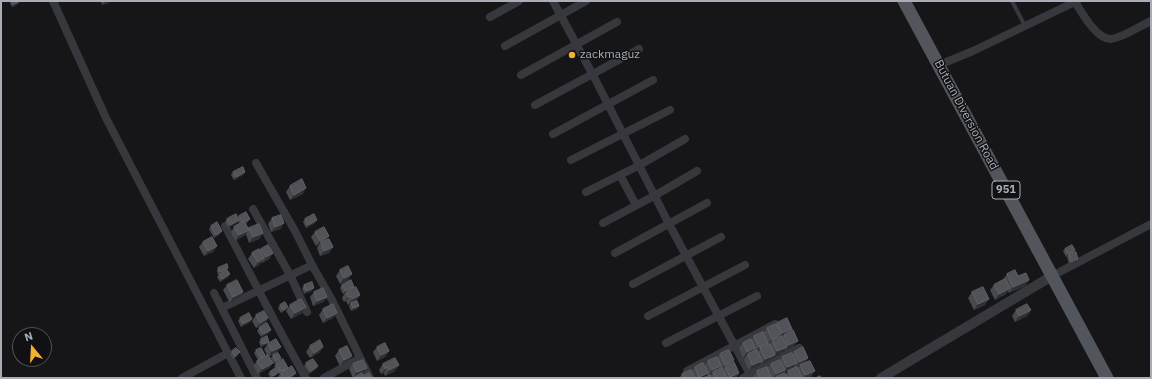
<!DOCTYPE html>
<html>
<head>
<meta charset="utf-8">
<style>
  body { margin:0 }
  #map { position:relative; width:1152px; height:379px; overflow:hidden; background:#161618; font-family:"IBM Plex Sans",sans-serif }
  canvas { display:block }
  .frame { position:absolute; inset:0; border:2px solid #a8adb8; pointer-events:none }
  .north { position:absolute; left:12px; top:327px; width:40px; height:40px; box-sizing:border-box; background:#111113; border:1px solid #4d4f55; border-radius:50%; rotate:342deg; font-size:11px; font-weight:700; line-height:16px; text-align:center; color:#a8adb8 }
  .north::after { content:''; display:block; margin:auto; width:14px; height:18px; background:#f2b134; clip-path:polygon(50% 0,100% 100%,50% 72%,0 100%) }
</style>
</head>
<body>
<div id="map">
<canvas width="1152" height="379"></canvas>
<div class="frame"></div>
<div class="north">N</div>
</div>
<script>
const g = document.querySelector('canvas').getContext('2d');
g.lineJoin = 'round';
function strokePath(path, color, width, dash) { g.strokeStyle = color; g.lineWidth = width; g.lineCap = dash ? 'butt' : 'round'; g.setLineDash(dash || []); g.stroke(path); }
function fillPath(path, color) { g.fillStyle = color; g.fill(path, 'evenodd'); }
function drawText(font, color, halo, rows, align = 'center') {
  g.font = font + ' "IBM Plex Sans",sans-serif'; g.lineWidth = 3; g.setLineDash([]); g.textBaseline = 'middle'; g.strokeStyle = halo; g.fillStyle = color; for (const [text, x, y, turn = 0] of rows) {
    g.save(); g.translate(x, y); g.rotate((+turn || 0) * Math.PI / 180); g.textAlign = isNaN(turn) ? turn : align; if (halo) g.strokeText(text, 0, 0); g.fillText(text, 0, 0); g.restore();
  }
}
strokePath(new Path2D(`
  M1012 1 1025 26`), '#37383d', 4);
strokePath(new Path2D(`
  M53 1 106 118 241 378
  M553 1 593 75 669 224 752 378
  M1075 2C1082 13 1097 40 1111 39 1122 38 1140 26 1151 21
  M490 17 519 1
  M505 46 586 1
  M939 65 973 51 1077 1
  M521 75 617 22
  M535 105 639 49
  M553 134 653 80
  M571 160 670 110
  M256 163 295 231 312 265
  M620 175 636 205
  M586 192 638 166 685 139
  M253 209 290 275 307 312
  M603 223 654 196 697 171
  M225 226C252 277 277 328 306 378
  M615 253 707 203
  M1052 276 1151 224
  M633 284 721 237
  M214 293 257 378
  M222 308 312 265 332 300 370 378
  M648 316 745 265
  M666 343 757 296
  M687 371 775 324
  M182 378 228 353
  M324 378 360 358
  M743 378 799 348`), '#37383d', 8);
strokePath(new Path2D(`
  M881 378 1052 276`), '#37383d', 10);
strokePath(new Path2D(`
  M904 1 1107 378`), '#53555c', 13);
fillPath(new Path2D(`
  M11 1H20L18 4 12 7 10 3Z
  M101 1H109L108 3 102 5Z
  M233 172 243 175 234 180 231 175Z
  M290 186 303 194 290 200 286 192Z
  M239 216 248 222 246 224 249 229V228L263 233 259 239 249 243 246 234 245 235 235 241 231 232 234 227 240 224 238 221 237 223 228 228 225 222 227 219 238 218Z
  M272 218 284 223 280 229 271 232 268 224Z
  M305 219 315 223 306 228 303 222Z
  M211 226 220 234 214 238 209 229Z
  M315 232 329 236 326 240 333 247 329 253 320 256 317 248 319 245 316 246 311 237Z
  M203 242 217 246 213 252 204 256 199 247Z
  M261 249 273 253 269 259 262 263 261 262 260 264 254 268 248 259 252 253 259 250Z
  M1065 249 1073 253 1071 254 1078 259 1076 262 1069 264 1067 257 1068 256 1066 257 1063 251Z
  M218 268H228L227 270 230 274 228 277 220 282 217 277 219 275 223 273 218 275 217 271Z
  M340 270 348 280 340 284 336 276Z
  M1007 274 1018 276 1029 280 1025 286 1009 293 1008 291 1006 294 995 300 990 290 994 285 1003 280Z
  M227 285 240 298 230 303 223 290Z
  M304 285 312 291 304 294 302 288Z
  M342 285 354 287 352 289 360 295 356 301 348 305 346 301 344 302 342 298 345 293 343 294 340 288Z
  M314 292 327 297 323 302 313 306 310 297Z
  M972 292 985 305 974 310 968 298Z
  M351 303 357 309 351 311 349 306Z
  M280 305 286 310 281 313 278 308Z
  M290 305 306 307 302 313 291 319 286 311Z
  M323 309 337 313 333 318 323 323 319 315Z
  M1016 310H1031L1027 316 1015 322 1012 316Z
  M256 315 268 318 265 324 256 328 252 321Z
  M240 318 252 319 250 322 241 327 238 321Z
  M777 323 790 332 794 346 785 351 784 350 783 352 773 356 771 360 761 365 760 362 758 366 749 370 744 360 746 356 743 358 739 348 743 343 751 340 754 336 763 333 767 328 776 324Z
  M259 328 269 333 261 337 257 331Z
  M261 339 269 342 267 344 261 347 259 342Z
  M268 344 277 352 269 357 273 363 269 368 258 374 253 366 257 361 258 360 254 353 256 350 264 357 267 355 264 349Z
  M310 346 320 352 310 358 306 352Z
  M377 347 389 351 385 357 377 361 373 352Z
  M339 350 348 361 340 366 335 356Z
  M232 351 238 355 233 359 230 354Z
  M794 352 808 358 805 363 811 377 808 378H754L753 377 757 371 767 369 771 364 780 360 782 357 793 354ZM788 371 786 374H782L783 373Z
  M720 354 734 360 732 363 739 373 736 378H679L682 374 691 372 695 367 704 366 708 361 717 358ZM707 374 708 376 704 378Z
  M273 355 279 361 274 364 271 358Z
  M276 363 287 370 296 373 292 378H277L280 374H279L278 373V374L271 378 268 374 270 372 276 368 274 366Z
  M306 363 318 366 316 369 309 374 304 366Z
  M353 364 363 374 364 376 372 378H354L361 374 353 378 349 369Z
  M383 364 395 371 385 376 384 373 381 374 379 370Z`), '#47494d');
fillPath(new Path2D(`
  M20 1 18 4 12 7 14 4Z
  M107 1H109L108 3 102 5 104 2Z
  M245 172 243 175 234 180 236 177Z
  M306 188 303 194 290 200 294 195Z
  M250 219 248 222 241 226 243 223Z
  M239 220 237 223 228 228 230 225Z
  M317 220 315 223 306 228 308 225Z
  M284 223 280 229 271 232 275 227Z
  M249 230 245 235 235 241 239 235Z
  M222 231 220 234 214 238 216 235Z
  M263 233 259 239 249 243 253 237Z
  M329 236 325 242H321L319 245 316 246 320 241Z
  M217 246 213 252 204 256 208 251Z
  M333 247 329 253 320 256 324 251Z
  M1075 250 1073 253 1069 255V254L1066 257 1068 254Z
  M273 253 269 259 262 263 266 257Z
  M264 258 260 264 254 268 258 262Z
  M1078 259 1076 262 1069 264 1071 262Z
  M228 268 226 271 218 275 220 272Z
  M230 274 228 277 220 282 222 279Z
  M352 274 348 280 340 284 344 278Z
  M1029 280 1025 286 1009 293 1013 287Z
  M354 287 352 290 343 294 345 291Z
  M314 288 312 291 304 294 306 291Z
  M1010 288 1006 294 995 300 999 294Z
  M243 292 240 298 230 303 233 297Z
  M360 295 356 301 348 305 352 299Z
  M350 296 346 301 344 302 348 297Z
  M327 297 323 302 313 306 317 301Z
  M989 299 985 305 974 310 978 304Z
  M359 306 357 309 351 311 353 308Z
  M288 307 286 310 281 313 283 310Z
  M306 307 302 313 291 319 295 313Z
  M1031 310 1027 316 1015 322 1019 316Z
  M337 313 333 318 323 323 327 318Z
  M268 318 265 324 256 328 260 323Z
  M252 319 250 322 241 327 243 324Z
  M792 329 788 335H784L782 337 778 339 782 333Z
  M271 330 269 333 261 337 263 334Z
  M781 334 777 340H772L771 343 768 344 772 339Z
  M798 341 794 346 785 351 788 345Z
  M269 342 267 344 261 347 263 344Z
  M768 343 764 348H760L759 351 755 353 759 347Z
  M281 347 277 352 268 357 272 351Z
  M323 347 320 352 310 358 314 353Z
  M787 347 783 352 773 357 777 351Z
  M755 348 751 354H748L746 356 743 358 747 352Z
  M389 351 385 357 377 361 381 355Z
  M775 355 771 360 761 365 765 359Z
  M352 356 348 361 340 366 344 360Z
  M281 358 279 361 274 364 276 361Z
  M808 358 804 364 795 368 799 362Z
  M734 360 730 366 725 367 723 369 721 370 725 365Z
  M762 361 758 366 749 370 752 365Z
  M273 363 269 368 258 374 262 369Z
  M797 363 793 369 783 373 787 367Z
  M399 365 395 371 385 376 389 370Z
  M318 366 316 369 309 374 311 371Z
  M721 366 718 372H713L711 375 708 376 712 370Z
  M387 367 384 373 381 374 385 369Z
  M367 368 363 374 353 378 357 372Z
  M785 370 781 376 776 377 775 378H773L776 374Z
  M280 371 278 374 271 378 273 376Z
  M815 371 811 377 808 378H803L805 375Z
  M296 373 292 378H288Z
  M708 373 704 378H698L699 377Z
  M739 373 736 378H729L730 377Z`), '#2f3033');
const building = new Path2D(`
  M12 1H20L14 4Z
  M243 167 245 172 236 177 233 172Z
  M302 179 306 188 294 195 290 186Z
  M246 212 250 219 245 222 244 221 242 222 239 216Z
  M236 214 239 220 230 225 227 219Z
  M314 214 317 220 308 225 305 219Z
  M281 215 284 223 275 227 272 218Z
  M244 221 249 230 239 235 234 227Z
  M217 222 222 231 216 235 211 226Z
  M259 224 263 233 253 237 249 228Z
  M324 227 329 236 320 241 315 232Z
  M212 237 217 246 208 251 203 242Z
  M329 239 333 247 324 251 321 242Z
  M268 245 273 253 266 257 261 249Z
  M1072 245 1075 250 1068 254 1065 249Z
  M259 249 264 258 258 262 252 253Z
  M1076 252 1078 259 1071 262 1069 254Z
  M227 264 228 268 220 272 218 268Z
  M348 266 352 274 344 278 340 270Z
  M227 270 230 274 222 279 219 275Z
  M1015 270 1018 276 1026 273 1029 280 1013 287 1007 274Z
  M1005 279 1010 288 999 294 994 285Z
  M237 280 243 292 233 297 227 285Z
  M351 280 354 287 345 291 342 285Z
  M312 282 314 288 306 291 304 285Z
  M356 287 360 295 352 299 350 296 348 297 346 293Z
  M983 287 989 299 978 304 972 292Z
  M323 288 327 297 317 301 314 292Z
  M301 299 306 307 295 313 290 305Z
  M357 301 359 306 353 308 351 303Z
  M285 302 288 307 283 310 280 305Z
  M333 304 337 313 327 318 323 309Z
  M1027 304 1031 310 1019 316 1016 310Z
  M264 311 268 318 260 323 256 315Z
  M249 313 252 319 243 324 240 318Z
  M787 318 792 329 782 333 777 323Z
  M267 323 271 330 263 334 259 328Z
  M776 324 781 334 772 339 767 328Z
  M793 330 798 341 788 345 784 335Z
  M763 332 768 343 759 347 754 336Z
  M267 336 269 342 263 344 261 339Z
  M782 336 787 347 777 351 772 340Z
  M276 339 281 347 272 351 268 344Z
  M751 339 755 348 747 352 743 343Z
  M320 340 323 347 314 353 310 346Z
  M385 343 389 351 381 355 377 347Z
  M770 344 775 355 765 359 760 348Z
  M347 346 352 356 344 360 339 350Z
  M803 347 808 358 799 362 794 352Z
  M236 348 240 352 235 356 232 351Z
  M261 348 265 355 261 358 256 350Z
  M729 350 734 360 725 365 720 354Z
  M757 350 762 361 752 365 748 354Z
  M278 353 281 358 276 361 273 355Z
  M792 353 797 363 787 367 782 357Z
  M268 355 273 363 262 369 257 361Z
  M717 357 721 366 712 370 708 361Z
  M395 358 399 365 389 370 387 367 385 369 383 364Z
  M283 359 288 368 281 371 276 363Z
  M313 359 318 366 311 371 306 363Z
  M363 360 367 368 357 372 353 364Z
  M780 360 785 370 776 374 771 364Z
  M810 361 815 371 805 375 800 365Z
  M734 362 739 373 730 377 725 367Z
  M703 363 708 373 699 377 695 367Z
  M292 366 296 373 288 378H283L281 373Z
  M277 367 280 371 273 376 270 372Z
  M767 367 771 378H760L757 371Z
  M797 367 802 377 800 378H791L788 371Z
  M722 368 727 378H716L713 372Z
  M691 370 694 378H684L682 374Z
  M362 373 365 378H354Z
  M369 373 372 378H365L364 376Z
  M785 373 788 378H776V377Z
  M710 375 711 378H704Z
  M820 376 821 378H816Z`);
fillPath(building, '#525359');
strokePath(building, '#5f6168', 1);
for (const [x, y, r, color] of [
  [572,55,4,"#f2b134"]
]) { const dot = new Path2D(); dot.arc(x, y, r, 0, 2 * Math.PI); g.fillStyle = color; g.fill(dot); strokePath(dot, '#111113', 1.5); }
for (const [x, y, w] of [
  [1006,190,28]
]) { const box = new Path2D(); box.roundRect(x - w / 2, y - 9, w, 18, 3); g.fillStyle = '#111113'; g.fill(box); strokePath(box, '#a8adb8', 1); }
drawText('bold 11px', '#a8adb8', null, [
  ["951",1006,190]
]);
drawText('12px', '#a8adb8', '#111113', [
  ["zackmaguz",580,55]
], 'left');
drawText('12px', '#a8adb8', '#111113', [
  ["Butuan Diversion Road",966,115,62]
]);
</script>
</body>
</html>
